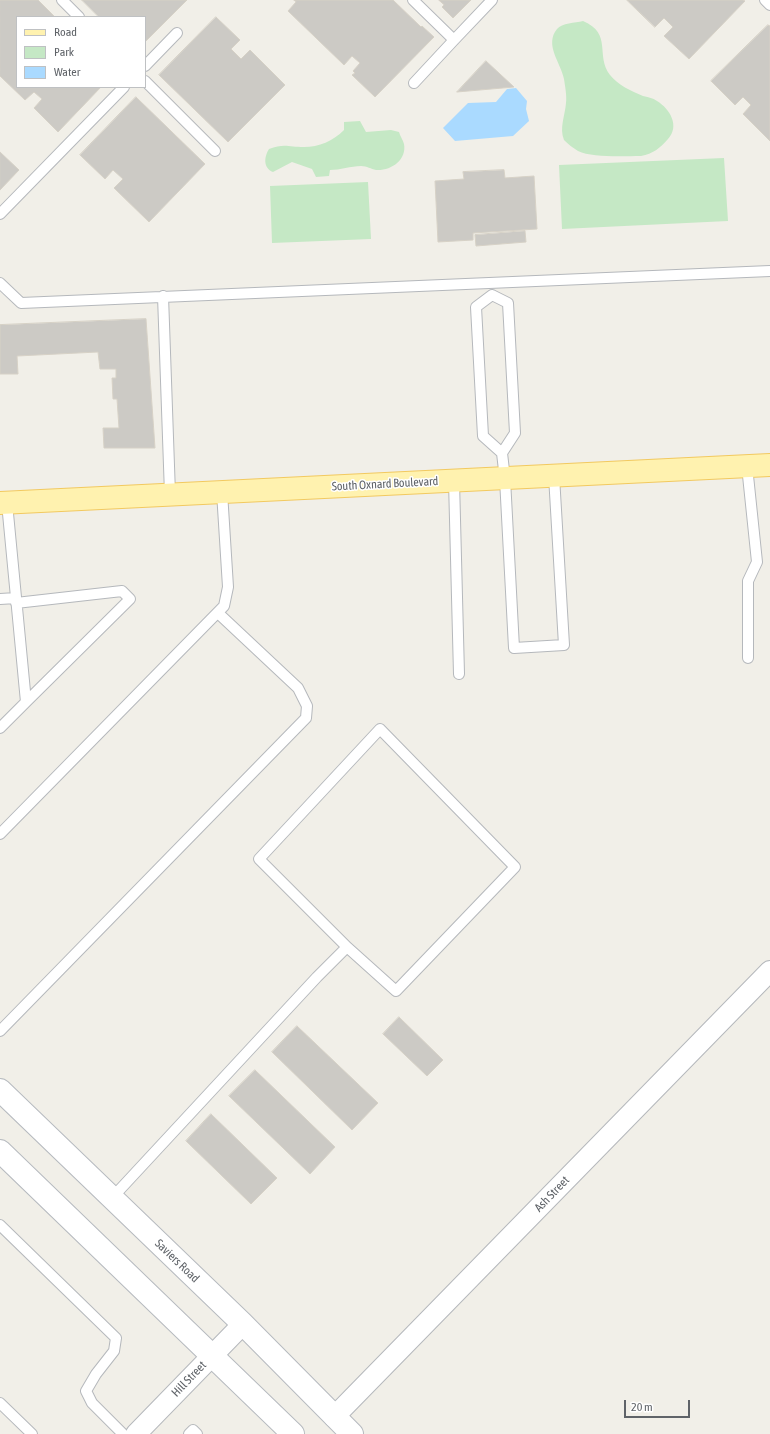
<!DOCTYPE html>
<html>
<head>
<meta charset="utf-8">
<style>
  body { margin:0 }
  #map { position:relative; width:770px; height:1434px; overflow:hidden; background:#f1efe8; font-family:"Asap Condensed",sans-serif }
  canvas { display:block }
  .legend { position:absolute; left:16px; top:16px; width:130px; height:72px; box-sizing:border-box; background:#fff; border:1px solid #bfc1c3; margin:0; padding:5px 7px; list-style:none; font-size:12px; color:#5f6368 }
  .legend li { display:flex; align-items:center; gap:8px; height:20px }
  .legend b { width:20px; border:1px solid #bfc1c3 }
  .scale { position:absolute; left:624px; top:1400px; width:66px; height:18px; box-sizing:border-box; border:2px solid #5f6368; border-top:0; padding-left:5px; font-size:12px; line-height:14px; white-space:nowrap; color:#5f6368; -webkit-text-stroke:3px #fff; paint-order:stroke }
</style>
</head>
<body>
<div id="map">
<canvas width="770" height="1434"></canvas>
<ul class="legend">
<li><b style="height:5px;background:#fff2af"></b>Road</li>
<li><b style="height:11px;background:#c5e8c5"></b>Park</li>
<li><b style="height:11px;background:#aadaff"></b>Water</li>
</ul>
<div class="scale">20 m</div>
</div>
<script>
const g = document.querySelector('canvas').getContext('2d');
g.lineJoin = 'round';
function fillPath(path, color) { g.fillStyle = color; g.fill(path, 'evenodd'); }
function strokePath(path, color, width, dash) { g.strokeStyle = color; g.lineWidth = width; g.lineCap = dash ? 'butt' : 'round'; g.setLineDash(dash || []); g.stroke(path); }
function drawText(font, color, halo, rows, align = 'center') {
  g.font = font + ' "Asap Condensed",sans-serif'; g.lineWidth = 3; g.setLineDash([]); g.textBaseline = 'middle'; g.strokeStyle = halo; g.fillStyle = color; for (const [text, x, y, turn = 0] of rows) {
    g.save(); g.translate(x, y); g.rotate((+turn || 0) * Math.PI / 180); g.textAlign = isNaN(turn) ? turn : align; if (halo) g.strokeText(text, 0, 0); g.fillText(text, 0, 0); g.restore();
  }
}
fillPath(new Path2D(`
  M583 21C613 34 595 55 610 75 618 85 631 91 643 96 647 97 653 98 657 101 670 109 680 126 668 139 660 148 653 154 641 156 624 156 592 158 578 151 573 148 568 144 564 140 559 128 565 116 566 103 567 96 565 86 564 79 561 63 544 45 557 29 562 23 575 23 583 21Z
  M360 121 366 132 391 130 399 132C400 136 403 140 404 144 407 160 391 171 376 170 371 169 367 166 361 166 351 166 340 170 330 170L329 176 316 177 312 169 292 162 273 172C263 168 264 157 269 149 284 143 289 147 304 147 319 147 333 141 344 130V122Z
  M724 158 728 221 562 229 559 165Z
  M368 182 371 239 272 243 270 186Z`), '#c5e8c5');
fillPath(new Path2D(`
  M516 88 527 101 526 109 529 121 513 136 455 141 443 128 468 103 496 102 507 89Z`), '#aadaff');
const building = new Path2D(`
  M0 0H38L55 17H17V87H101L58 132 34 108 42 99 34 92 25 100 0 76Z
  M82 0H187L145 42V17H99Z
  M294 0H393L421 27 422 26 434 37 375 97 352 75 355 73 353 71 360 63 352 56 344 65 288 11 296 2Z
  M439 0H471L453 18 442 7 444 5Z
  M627 0H743L745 1 689 59 664 36 673 27 664 18 655 27Z
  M216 17 240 40 231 49 241 59 250 50 285 85 228 142 159 75Z
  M768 25 770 26V141L743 114 751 105 743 97 735 105 711 81Z
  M486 61 514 87 457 92Z
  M136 97 205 164 149 222 114 188 123 179 113 170 105 179 80 155Z
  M0 152 19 170 0 190Z
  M504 170 505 178 534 176 537 229 473 233V240L438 242 435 181 464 179 463 172Z
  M525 231 526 242 476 246 475 235Z
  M146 319 155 448H104L103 428H119L117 399H113L112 378H116V369H100L98 352 17 356 18 374H0V325Z
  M399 1017 443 1060 427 1076 383 1034Z
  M297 1026 378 1103 352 1130 272 1052Z
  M255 1070 335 1147 310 1174 229 1096Z
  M211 1114 277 1178 251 1204 186 1141Z`);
fillPath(building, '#cccac5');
strokePath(building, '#d6d1c6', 1);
const lane = new Path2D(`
  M62 0 79 17
  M413 0 454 40
  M765 0 770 5
  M145 66 177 33
  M145 81 215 151
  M414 83 454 40 492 0
  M0 214 124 87
  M0 283 21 303 770 271
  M492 295 508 303 515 433 502 453 505 479 514 648 564 645 554 476
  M492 295 476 307 483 436 502 453
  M163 296 170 494
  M747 466 757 562 748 581V658
  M454 481 459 674
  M0 599 16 598
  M16 603 122 591 130 599 26 702
  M0 728 26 702 7 503
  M0 834 224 606 228 587 222 492
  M0 1031 306 718 307 706 298 688 218 613
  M112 1198 317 977 347 947 259 859 380 729 515 867 396 991 347 947
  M0 1225 116 1338 114 1351 96 1374 86 1391 92 1403 123 1434
  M0 1403 32 1434
  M189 1434 193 1430 197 1434`);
const street = new Path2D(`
  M334 1417 770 971
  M136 1434 243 1324`);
const secondary = new Path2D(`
  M0 1090 243 1324 352 1434
  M0 1151 293 1434`);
const primary = new Path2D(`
  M0 503 770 465`);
strokePath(lane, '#b5b8bc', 12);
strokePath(street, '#b5b8bc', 22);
strokePath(secondary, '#b6babf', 24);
strokePath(primary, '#f2c960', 24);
strokePath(lane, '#fff', 10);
strokePath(street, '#fff', 20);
strokePath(secondary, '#fff', 22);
strokePath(primary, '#fff2af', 22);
drawText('12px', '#5f6368', '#fff', [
  ["South Oxnard Boulevard",385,484,-3],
  ["Ash Street",552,1194,-46],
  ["Saviers Road",177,1261,44],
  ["Hill Street",189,1379,-46]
]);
</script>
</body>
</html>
